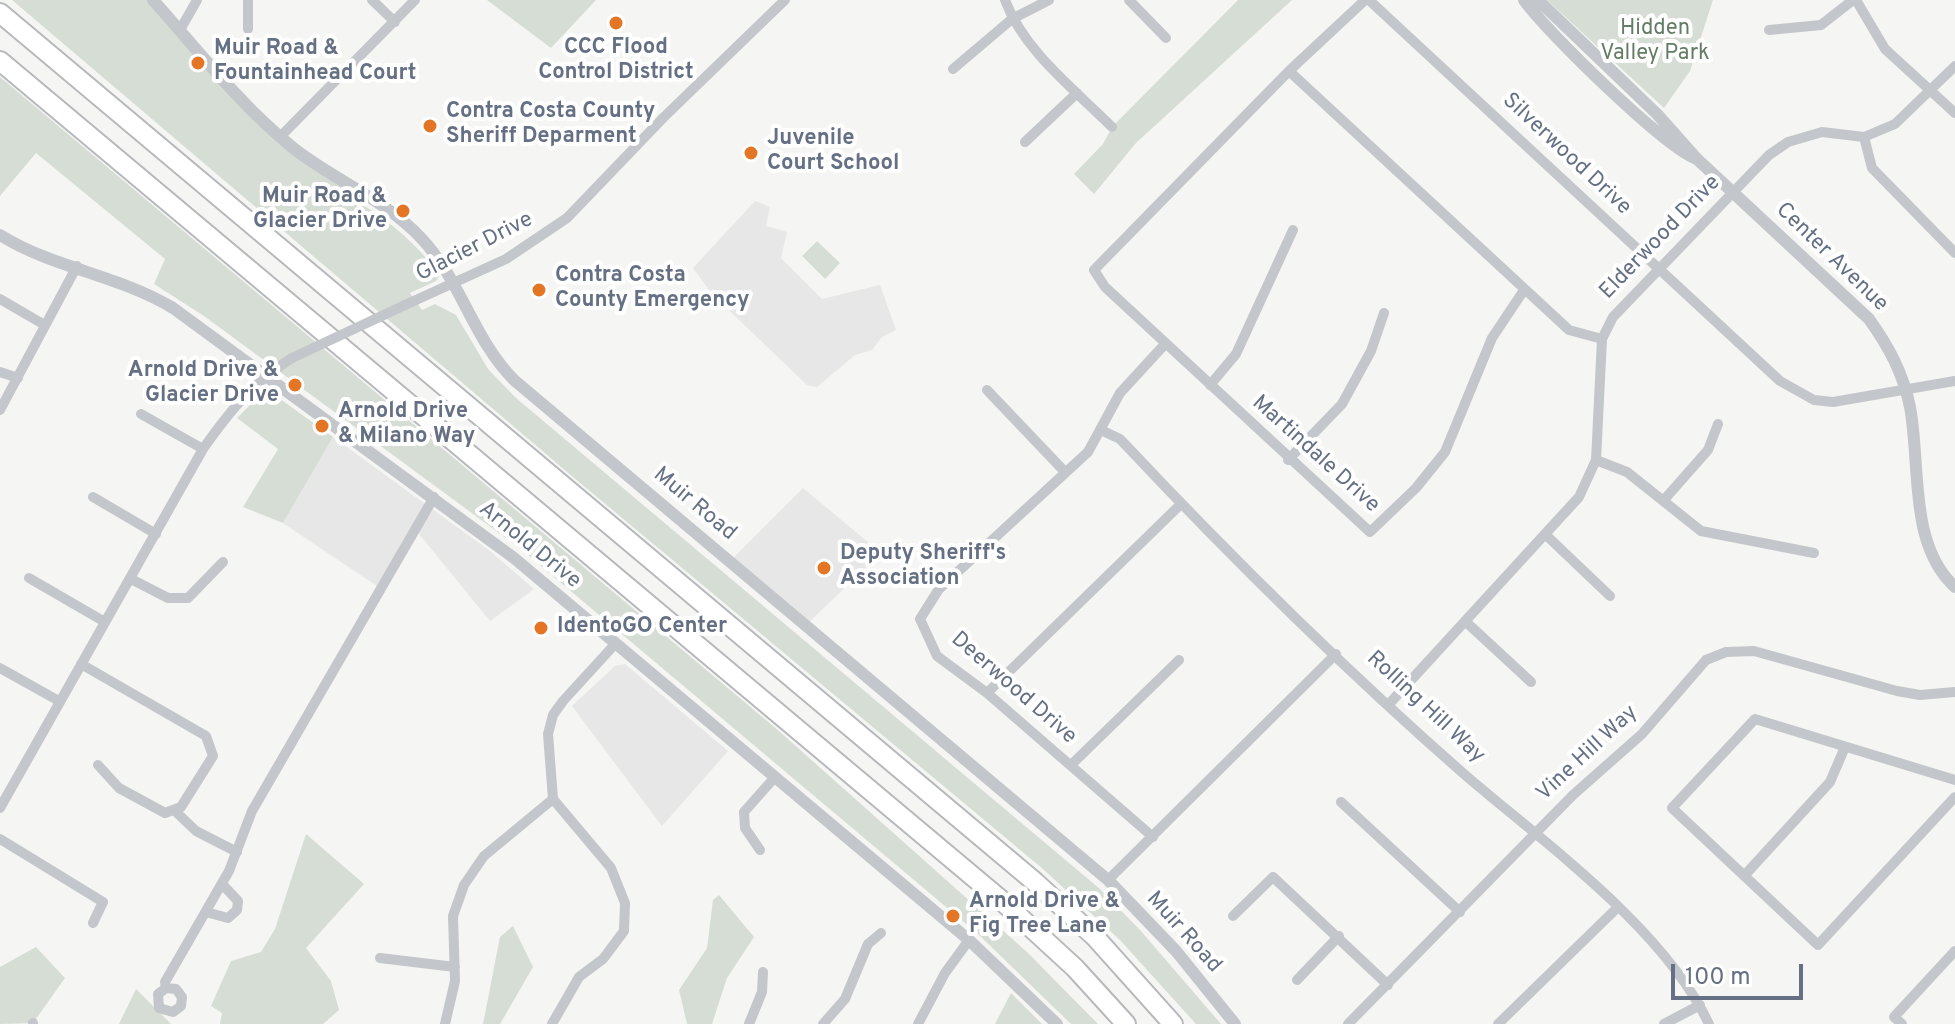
<!DOCTYPE html>
<html>
<head>
<meta charset="utf-8">
<style>
  body { margin:0 }
  #map { position:relative; width:1955px; height:1024px; overflow:hidden; background:#f5f6f3; font-family:Overpass,sans-serif }
  canvas { display:block }
  .scale { position:absolute; left:1671px; top:964px; width:132px; height:36px; box-sizing:border-box; border:4px solid #657084; border-top:0; padding-left:10px; font-size:24px; line-height:28px; white-space:nowrap; color:#657084; -webkit-text-stroke:6px #fff; paint-order:stroke }
</style>
</head>
<body>
<div id="map">
<canvas width="1955" height="1024"></canvas>
<div class="scale">100 m</div>
</div>
<script>
const g = document.querySelector('canvas').getContext('2d');
g.lineJoin = 'round';
function fillPath(path, color) { g.fillStyle = color; g.fill(path, 'evenodd'); }
function strokePath(path, color, width, dash) { g.strokeStyle = color; g.lineWidth = width; g.lineCap = dash ? 'butt' : 'round'; g.setLineDash(dash || []); g.stroke(path); }
function drawText(font, color, halo, rows, align = 'center') {
  g.font = font + ' Overpass,sans-serif'; g.lineWidth = 8; g.setLineDash([]); g.textBaseline = 'middle'; g.strokeStyle = halo; g.fillStyle = color; for (const [text, x, y, turn = 0] of rows) {
    g.save(); g.translate(x, y); g.rotate((+turn || 0) * Math.PI / 180); g.textAlign = isNaN(turn) ? turn : align; if (halo) g.strokeText(text, 0, 0); g.fillText(text, 0, 0); g.restore();
  }
}
fillPath(new Path2D(`
  M755 201 770 207 766 226 787 232 781 258 822 299 880 285 896 330 882 337 872 350 855 355 817 387 807 385 712 294 693 268Z
  M333 437 490 551 534 589 490 621 415 529 380 588 283 523Z
  M803 488 881 553 806 625 730 561Z
  M625 664 728 751 662 826 572 706 615 666Z`), '#e6e7e6');
fillPath(new Path2D(`
  M12 0H153L280 137 355 190 351 198C388 219 414 241 440 275L436 281 410 293 422 310 435 304 456 315 488 369 516 398 1100 889 1140 930 1221 1024H1196L1120 940 1043 869 573 477Z
  M487 0H596L551 48Z
  M1238 0H1292L1136 143 1094 194 1074 174 1103 144 1112 127Z
  M1547 0H1713L1690 71 1664 108Z
  M0 77 779 731 1027 952 1098 1024H1071L977 933 522 550 204 316 154 284 165 259 36 153 0 196Z
  M817 241 840 263 825 279 802 256Z
  M264 391H269L333 437 283 523 243 507 278 449 237 418Z
  M306 834 364 884 306 948 331 981 339 1010 323 1024H220L222 1013 211 1006 231 961 261 952 275 929Z
  M719 895 754 937 727 978 712 1024H687L679 990 707 948 713 900Z
  M513 926 533 967 500 1024H483L500 937Z
  M36 947 65 978 33 1023 0 1024V967Z
  M136 989 171 1024H119Z
  M1011 993 1042 1024H995Z`), '#d6ddd4');
const motorway = new Path2D(`
  M0 13 1035 882 1095 937 1173 1024
  M0 61 1001 900 1075 968 1126 1024`);
strokePath(motorway, '#b6b8bc', 22);
strokePath(new Path2D(`
  M248 0V29
  M372 0 395 22
  M1005 0C1024 51 1074 89 1112 127
  M1129 0 1166 38
  M1365 0 1289 71 1094 270 1105 287 1370 532 1416 488 1445 452 1492 338 1524 290
  M1369 0 1780 381 1814 400 1833 402 1955 381
  M1856 0 1885 49 1955 113
  M180 30 197 0
  M1769 30 1821 25 1853 0
  M953 69 1012 19 1049 0
  M1289 71 1569 330 1602 339
  M280 137 415 0
  M1864 137 1872 168 1955 253
  M1025 142 1077 93
  M0 299 43 324
  M405 305 506 259 567 218 664 117 785 0
  M0 372 18 378
  M1210 385 1236 354 1293 230
  M987 390 1065 472
  M0 410 77 266
  M141 414 203 449
  M1103 431 1120 439C1229 555 1344 669 1464 774 1544 843 1664 928 1709 1024
  M1288 460 1342 404 1371 351 1384 313
  M1596 460 1627 472 1701 531 1814 553
  M93 497 156 534
  M1663 501 1708 450 1718 424
  M1547 536 1610 596
  M29 578 105 622
  M131 579 168 598H188L223 562
  M1465 621 1531 682
  M81 664 206 736 213 756 181 807 165 813 119 788 98 765
  M0 668 59 701
  M987 693 1181 504
  M1390 703 1579 497 1596 460 1602 339 1613 317 1769 155 1788 142 1822 132 1864 137 1895 124 1955 66
  M1071 765 1179 660
  M1955 780 1755 719 1672 808 1818 945 1955 797
  M1341 802 1460 912
  M0 808 203 449C229 412 253 382 292 358
  M174 810 196 831 237 852
  M1153 837 987 693 937 656 920 619 939 589 1088 452 1120 393 1165 344
  M0 839 103 902 93 923
  M760 850 745 828 744 812 775 777
  M1744 876 1830 782 1845 747
  M1108 880 1336 654
  M206 912 228 918 237 910 238 901 222 884
  M1233 916 1273 877 1388 985
  M380 958 455 967
  M1297 980 1339 936
  M166 988 176 989 182 997 181 1006 173 1012 159 1008 158 994 166 988 165 982 229 871 252 811 434 497
  M33 1023V1024
  M445 1024 455 981 453 916 464 885 484 856 553 799
  M552 1024 579 977 603 959 624 931 625 903 611 868 553 799 548 734 553 715 563 701 616 643
  M749 1024 762 992 763 972
  M823 1024 845 999 868 944 881 933
  M918 1024 945 973 969 940
  M1348 1024 1573 795 1642 734 1706 660 1726 652 1754 651 1897 691 1920 695 1955 692
  M1498 1024 1617 908
  M1664 1024 1700 1005
  M1902 1024 1894 1017 1955 951`), '#c3c6ca', 10);
strokePath(new Path2D(`
  M153 0C197 49 240 105 292 147 333 180 385 199 421 238 461 280 473 339 514 380L1108 880 1176 951 1235 1024
  M1524 0C1545 30 1666 149 1697 159
  M1538 0 1657 114 1697 159 1869 319C1889 347 1903 373 1910 407 1921 465 1908 544 1955 587
  M0 235C53 268 118 275 173 308L514 558 969 940 1057 1024`), '#c3c6ca', 12);
strokePath(motorway, '#fff', 18);
strokePath(new Path2D(`
  M292 358 405 305`), '#c3c6ca', 10);
for (const [x, y, r, color] of [
  [616,23,8,"#e47525"],
  [198,63,8,"#e47525"],
  [430,126,8,"#e47525"],
  [751,153,8,"#e47525"],
  [403,211,8,"#e47525"],
  [539,290,8,"#e47525"],
  [295,385,8,"#e47525"],
  [322,426,8,"#e47525"],
  [824,568,8,"#e47525"],
  [541,628,8,"#e47525"],
  [953,916,8,"#e47525"]
]) { const dot = new Path2D(); dot.arc(x, y, r, 0, 2 * Math.PI); g.fillStyle = color; g.fill(dot); strokePath(dot, '#fff', 3); }
drawText('22px', '#647b64', '#fff', [
  ["Hidden",1655,30],
  ["Valley Park",1655,55]
]);
drawText('bold 22px', '#657084', '#fff', [
  ["CCC Flood",616,49,"center"],
  ["Control District",616,74,"center"],
  ["Muir Road &",214,50],
  ["Fountainhead Court",214,75],
  ["Contra Costa County",446,113],
  ["Sheriff Deparment",446,138],
  ["Juvenile",767,140],
  ["Court School",767,165],
  ["Muir Road &",387,198,"right"],
  ["Glacier Drive",387,223,"right"],
  ["Contra Costa",555,277],
  ["County Emergency",555,302],
  ["Arnold Drive &",279,372,"right"],
  ["Glacier Drive",279,397,"right"],
  ["Arnold Drive",338,413],
  ["& Milano Way",338,438],
  ["Deputy Sheriff's",840,555],
  ["Association",840,580],
  ["IdentoGO Center",557,628],
  ["Arnold Drive &",969,903],
  ["Fig Tree Lane",969,928]
], 'left');
drawText('22px', '#657084', '#fff', [
  ["Silverwood Drive",1566,155,43],
  ["Elderwood Drive",1661,238,-46],
  ["Glacier Drive",475,248,-27],
  ["Center Avenue",1831,258,44],
  ["Martindale Drive",1315,455,42],
  ["Muir Road",694,505,40],
  ["Arnold Drive",529,546,39],
  ["Deerwood Drive",1013,689,41],
  ["Rolling Hill Way",1425,708,43],
  ["Vine Hill Way",1588,754,-43],
  ["Muir Road",1183,933,48]
]);
</script>
</body>
</html>
